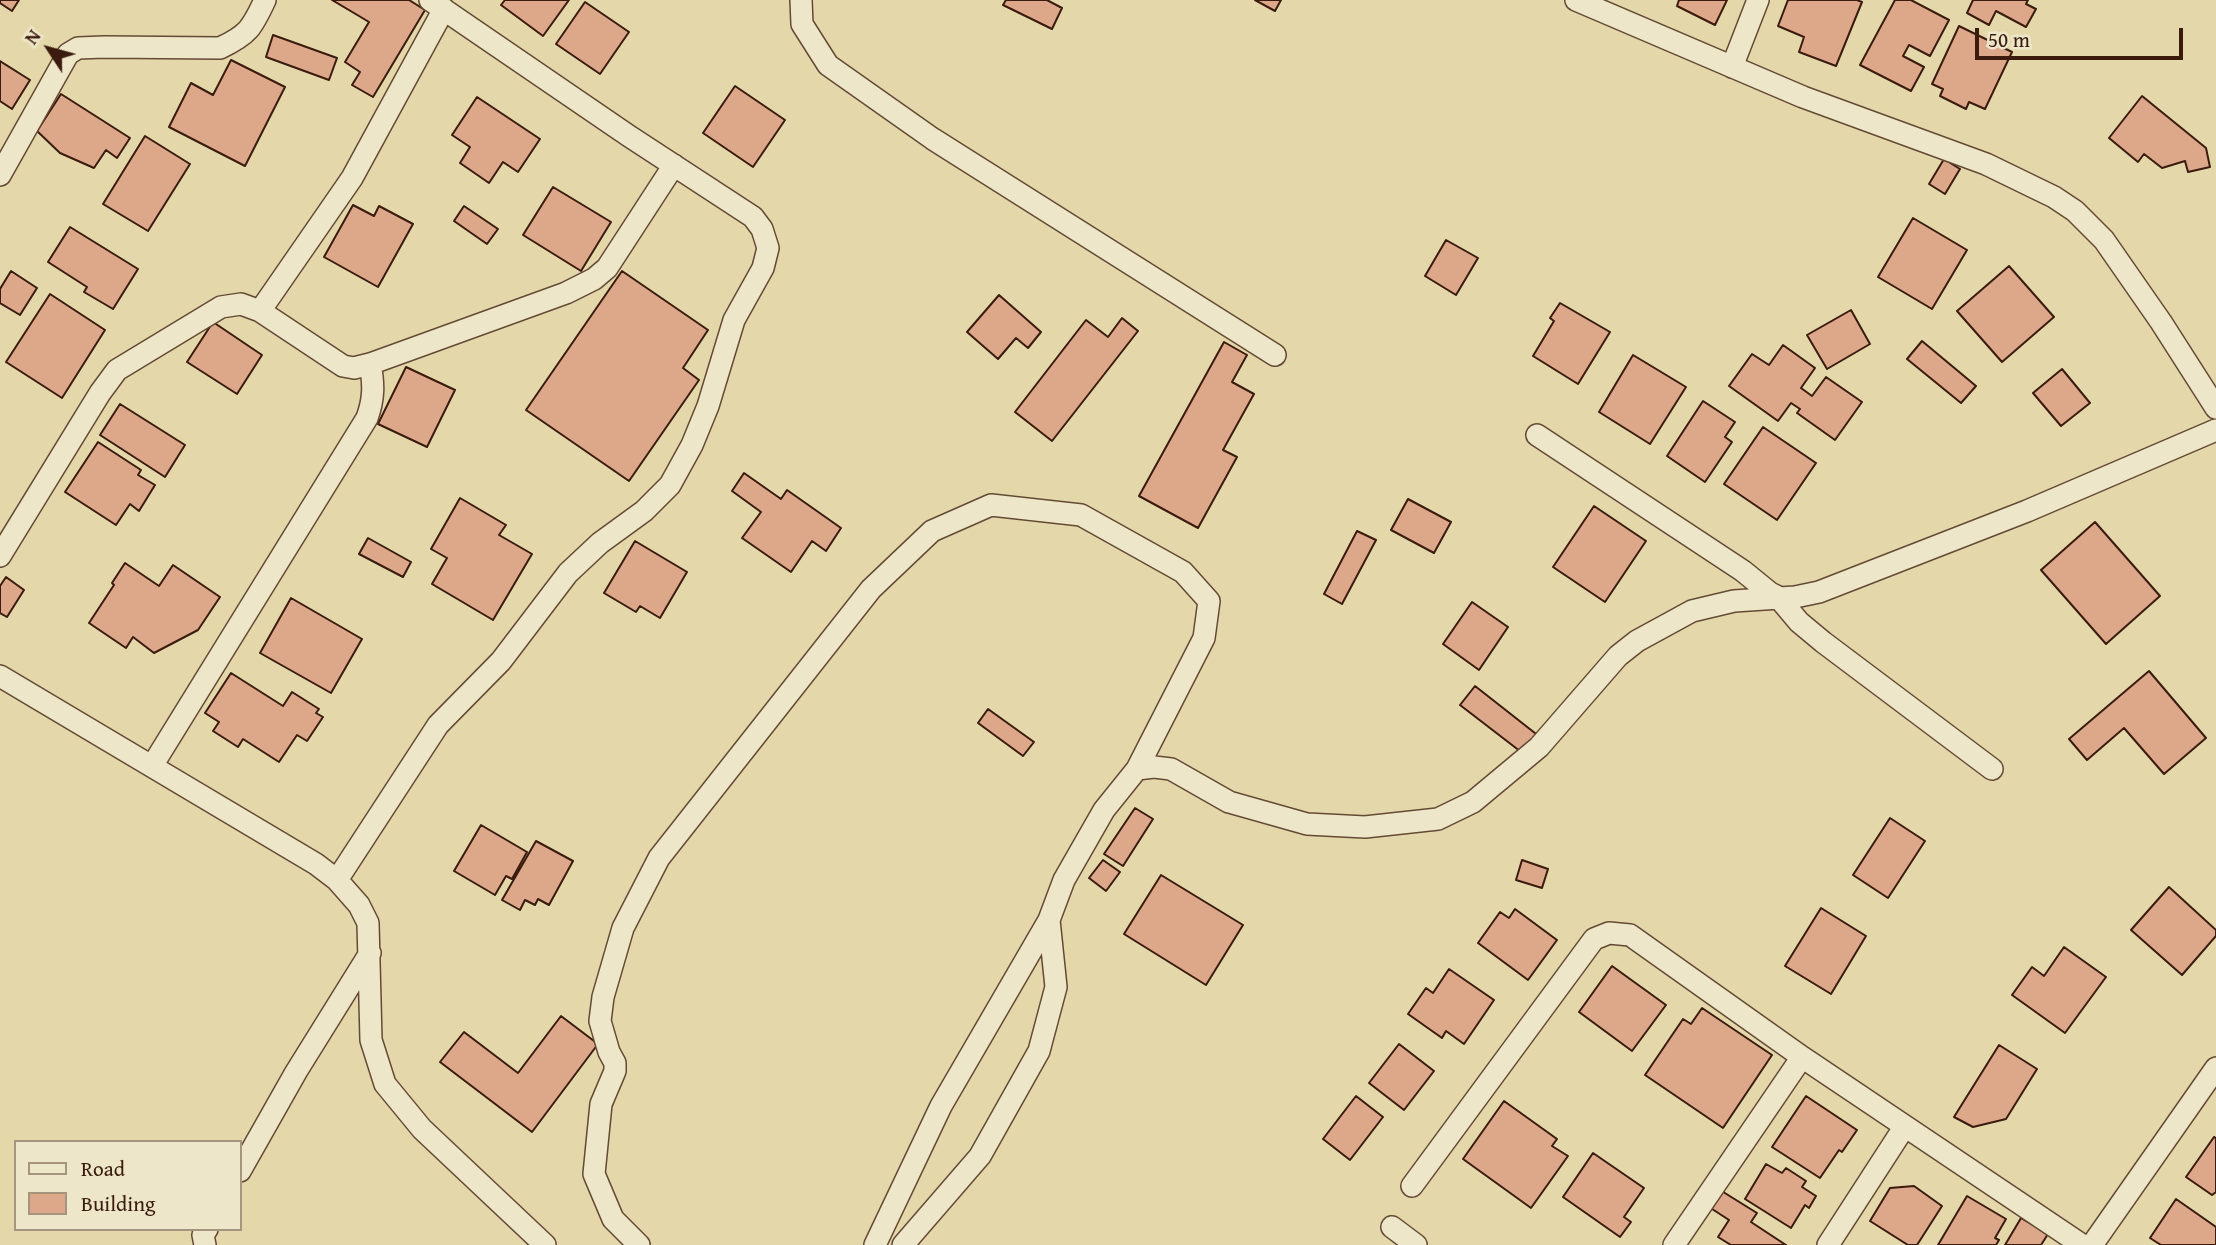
<!DOCTYPE html>
<html>
<head>
<meta charset="utf-8">
<style>
  body { margin:0 }
  #map { position:relative; width:2216px; height:1245px; overflow:hidden; background:#e4d8aa; font-family:"Gentium Book Plus",serif }
  canvas { display:block }
  .legend { position:absolute; left:14px; top:1140px; width:228px; height:91px; box-sizing:border-box; background:#ede6c8; border:2px solid #a5957e; margin:0; padding:9px 12px; list-style:none; font-size:21px; color:#3a1b0e }
  .legend li { display:flex; align-items:center; gap:14px; height:35px }
  .legend b { width:35px; border:2px solid #a5957e }
  .north { position:absolute; left:14px; top:14px; width:70px; height:70px; -webkit-text-stroke:5px #ede6c8; paint-order:stroke; rotate:306deg; font-size:19px; font-weight:700; line-height:28px; text-align:center; color:#3a1b0e }
  .north::after { content:''; display:block; margin:auto; width:24px; height:32px; background:#3a1b0e; clip-path:polygon(50% 0,100% 100%,50% 72%,0 100%) }
  .scale { position:absolute; left:1975px; top:28px; width:208px; height:32px; box-sizing:border-box; border:4px solid #3a1b0e; border-top:0; padding-left:9px; font-size:21px; line-height:24px; white-space:nowrap; color:#3a1b0e; -webkit-text-stroke:5px #ede6c8; paint-order:stroke }
</style>
</head>
<body>
<div id="map">
<canvas width="2216" height="1245"></canvas>
<ul class="legend">
<li><b style="height:9px;background:#ede6c8"></b>Road</li>
<li><b style="height:19px;background:#dda78a"></b>Building</li>
</ul>
<div class="north">N</div>
<div class="scale">50 m</div>
</div>
<script>
const g = document.querySelector('canvas').getContext('2d');
g.lineJoin = 'round';
function fillPath(path, color) { g.fillStyle = color; g.fill(path, 'evenodd'); }
function strokePath(path, color, width, dash) { g.strokeStyle = color; g.lineWidth = width; g.lineCap = dash ? 'butt' : 'round'; g.setLineDash(dash || []); g.stroke(path); }
const building = new Path2D(`
  M0 0H19L12 11 0 3Z
  M332 0H409L425 10 373 97 352 85 360 72 345 62 369 22Z
  M505 0H569L543 36 501 5Z
  M1006 0H1047L1062 8 1052 29 1003 5Z
  M1255 0H1281L1275 11Z
  M1679 0H1727L1715 25 1677 6Z
  M1788 0H1857L1862 2 1836 66 1799 52 1804 37 1778 26Z
  M1895 0H1911L1949 20 1930 56 1909 45 1903 56 1924 67 1911 91 1860 65Z
  M1973 0H2028L2026 4 2036 9 2026 27 1996 11 1989 25 1967 13Z
  M585 2 629 32 600 74 556 44Z
  M1959 26 2012 52 1985 109 1969 102 1966 109 1940 96 1943 89 1932 84Z
  M273 35 337 58 329 80 266 57Z
  M231 60 285 87 245 166 169 127 191 83 213 95Z
  M0 61 30 80 12 109 0 101Z
  M735 86 785 120 753 167 703 133Z
  M61 94 130 138 117 158 106 150 94 168 60 153 37 131Z
  M2142 96 2206 148 2210 167 2188 172 2185 161 2162 168 2144 154 2138 162 2109 138Z
  M477 97 540 139 518 172 503 162 489 183 460 163 470 147 452 135Z
  M145 136 190 164 148 231 103 204Z
  M1944 159 1960 169 1945 194 1929 184Z
  M553 187 611 222 581 271 523 235Z
  M353 205 374 216 379 206 413 224 378 287 324 257Z
  M464 206 498 229 487 244 454 221Z
  M1913 218 1967 250 1932 309 1878 277Z
  M70 227 138 269 113 309 84 292 87 287 48 262Z
  M1446 240 1478 258 1456 295 1425 276Z
  M2009 266 2054 317 2002 362 1957 311Z
  M11 271 37 288 20 315 0 303V289Z
  M622 271 708 330 683 368 699 380 629 481 526 410Z
  M50 294 105 330 62 398 6 362Z
  M999 295 1041 332 1028 348 1016 338 998 359 967 332Z
  M1560 303 1610 332 1578 384 1533 356 1554 321 1550 318Z
  M1851 310 1870 344 1827 369 1807 335Z
  M1122 318 1138 331 1052 441 1015 412 1086 320 1108 337Z
  M213 322 262 355 237 394 187 362Z
  M1922 341 1976 386 1961 403 1907 359Z
  M1224 342 1247 355 1232 382 1254 394 1223 450 1237 457 1198 528 1139 496Z
  M1783 345 1815 368 1801 388 1812 396 1826 377 1862 402 1835 440 1797 413 1800 409 1791 403 1778 421 1729 386 1752 354 1769 365Z
  M1633 355 1686 387 1650 444 1599 412Z
  M406 367 455 390 427 447 378 424Z
  M2062 369 2090 403 2061 426 2033 393Z
  M1703 401 1735 422 1725 437 1732 442 1705 482 1667 456Z
  M120 404 185 445 165 477 100 435Z
  M1763 427 1816 463 1777 520 1724 484Z
  M98 442 141 470 138 475 155 485 139 511 130 504 116 525 65 492Z
  M744 473 781 499 787 490 841 528 826 551 812 541 791 572 742 538 761 512 732 491Z
  M460 498 506 525 499 535 532 554 493 620 432 584 447 558 431 549Z
  M1408 499 1451 522 1434 553 1391 530Z
  M1594 506 1646 541 1605 602 1553 567Z
  M2095 522 2160 596 2106 644 2041 570Z
  M1357 531 1376 540 1342 604 1324 594Z
  M368 538 411 562 403 577 359 554Z
  M635 541 687 572 660 618 640 606 636 612 604 593Z
  M125 563 159 586 173 565 220 597 198 630 154 653 133 637 126 648 89 623 114 585 112 583Z
  M6 577 24 590 7 617 0 613V586Z
  M291 598 362 639 331 693 260 653Z
  M1472 602 1508 627 1479 670 1443 644Z
  M2149 671 2206 738 2164 774 2124 728 2087 760 2069 739Z
  M231 673 283 706 292 692 319 709 316 713 323 717 307 741 297 735 279 762 243 739 238 747 213 731 219 722 205 713Z
  M1475 686 1540 737 1525 755 1460 705Z
  M988 709 1034 742 1023 756 978 723Z
  M1135 808 1153 819 1123 866 1104 854Z
  M1890 818 1925 841 1888 898 1853 875Z
  M481 825 527 852 512 879 506 876 495 895 454 871Z
  M536 841 573 861 549 905 538 899 535 905 525 900 520 910 502 900Z
  M1103 860 1120 872 1106 891 1089 878Z
  M1522 860 1548 869 1542 888 1516 880Z
  M1161 875 1243 925 1206 985 1124 934Z
  M2169 887 2216 930V936L2182 975 2131 930Z
  M1821 908 1866 936 1831 994 1785 966Z
  M1515 909 1557 940 1528 980 1478 943 1500 912 1509 918Z
  M2064 947 2106 977 2065 1033 2012 995 2032 967 2044 976Z
  M1612 966 1666 1005 1632 1051 1579 1012Z
  M1449 969 1494 1000 1464 1044 1446 1031 1442 1038 1408 1014 1426 988 1433 993Z
  M1702 1008 1772 1055 1723 1128 1645 1075 1683 1019 1691 1024Z
  M561 1016 598 1044 532 1132 440 1062 464 1032 518 1073Z
  M1399 1044 1434 1071 1404 1110 1369 1083Z
  M1999 1045 2037 1069 2006 1119 1973 1127 1954 1117Z
  M1356 1096 1383 1117 1350 1160 1323 1139Z
  M1806 1096 1857 1130 1842 1152 1839 1150 1820 1178 1772 1147Z
  M1504 1101 1557 1139 1552 1146 1568 1156 1531 1208 1463 1159Z
  M2214 1137 2216 1138V1192L2212 1195 2186 1177Z
  M1593 1153 1644 1188 1624 1217 1631 1222 1620 1237 1563 1197Z
  M1766 1164 1782 1173 1786 1168 1806 1181 1802 1187 1816 1196 1809 1208 1805 1205 1791 1228 1745 1199Z
  M1914 1186 1942 1206 1917 1245H1908L1870 1221 1890 1188Z
  M1720 1190 1757 1213 1751 1222 1786 1245H1731L1718 1237 1729 1220 1709 1207Z
  M1967 1196 2006 1219 1995 1238 1999 1240 1996 1245H1938Z
  M2176 1199 2216 1227V1245H2161L2150 1238Z
  M2021 1218 2048 1234 2041 1245H2005Z`);
fillPath(building, '#dda78a');
strokePath(building, '#3a1b0e', 2);
const street = new Path2D(`
  M801 0 802 24 828 65 933 139 1275 355
  M1576 0 1803 97 1986 164 2054 197 2075 211 2104 240 2161 322 2216 408
  M1732 67 1758 0
  M0 175 68 54 78 48 104 47 220 48C248 35 252 28 265 0
  M260 311 352 178 444 9
  M1537 435 1743 571 1770 593 1778 597 1799 622 1823 642 1992 769
  M0 556 100 393 117 370 221 307 241 304 260 311 343 366 354 368 370 364 566 293 594 279 607 268 674 165
  M0 676 316 864 337 880 359 905 368 923 371 1040 385 1084 422 1129 545 1245
  M152 766 367 418C374 399 374 384 370 364
  M1137 769 1154 767 1171 769 1229 802 1307 824 1365 827 1438 819 1473 802 1539 747 1618 656 1637 641 1692 611 1734 601 1795 597 1819 592 2027 511 2216 430
  M337 880 438 725 501 661 568 573 600 543 644 511 670 485 692 445 708 406 734 320 763 268 768 248 762 229 753 217 629 136 430 0
  M240 1171 296 1072 370 953
  M1412 1186 1594 939 1609 933 1630 935 1802 1057 2082 1245
  M1392 1227 1416 1245
  M205 1245 203 1235 207 1229
  M639 1245 613 1219 594 1174 601 1104 615 1071V1063L609 1052 600 1021 603 997 623 928 659 858 871 589 932 531 991 505 1081 515 1183 572 1209 601 1204 638 1137 769 1104 810 1064 880 1049 920 1056 987 1039 1051 980 1156 903 1245
  M875 1245 941 1106 1049 920
  M1674 1245 1802 1057
  M1828 1245 1905 1126
  M2092 1245 2216 1068`);
strokePath(street, '#644a35', 24);
strokePath(street, '#ede6c8', 21);
</script>
</body>
</html>
